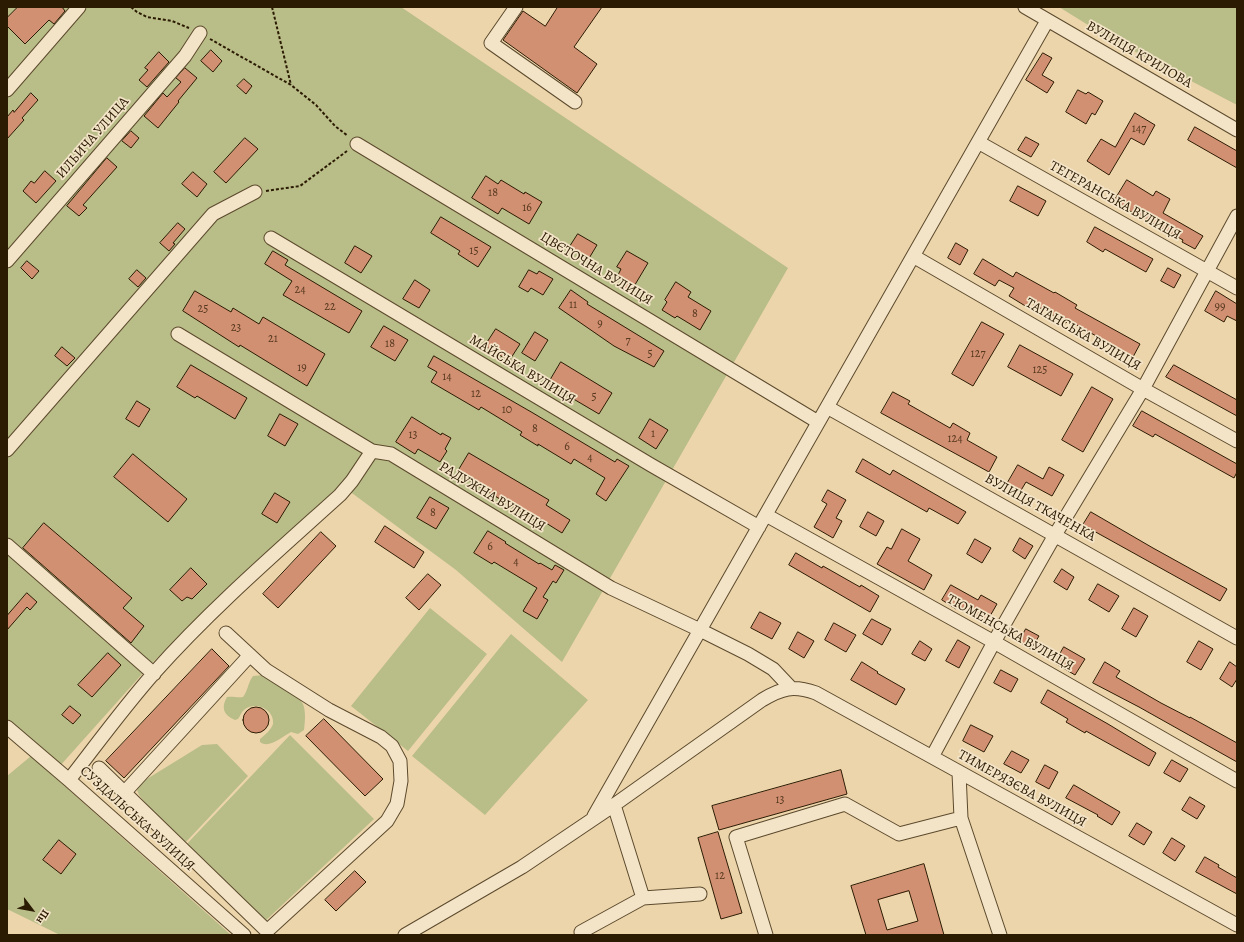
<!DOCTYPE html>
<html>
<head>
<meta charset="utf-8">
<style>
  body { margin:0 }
  #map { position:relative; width:1244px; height:942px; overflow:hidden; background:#edd5ab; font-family:Alegreya,serif }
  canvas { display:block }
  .frame { position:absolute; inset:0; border:8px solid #2c1b03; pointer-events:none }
  .north { position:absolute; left:12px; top:890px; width:40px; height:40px; -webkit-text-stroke:3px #f3e4c8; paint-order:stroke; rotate:122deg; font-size:11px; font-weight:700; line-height:16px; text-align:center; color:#2c1b03 }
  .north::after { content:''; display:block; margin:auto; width:14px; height:18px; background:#2c1b03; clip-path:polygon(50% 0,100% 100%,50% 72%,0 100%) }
</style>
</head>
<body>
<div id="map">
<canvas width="1244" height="942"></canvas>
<div class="frame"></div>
<div class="north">Пн</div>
</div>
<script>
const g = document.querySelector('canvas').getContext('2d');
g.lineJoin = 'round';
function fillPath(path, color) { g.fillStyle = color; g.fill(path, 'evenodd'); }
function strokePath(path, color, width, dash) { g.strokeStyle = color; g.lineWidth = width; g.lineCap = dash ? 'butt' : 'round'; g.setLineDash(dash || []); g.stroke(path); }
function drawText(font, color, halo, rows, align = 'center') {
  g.font = font + ' Alegreya,serif'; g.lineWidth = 3.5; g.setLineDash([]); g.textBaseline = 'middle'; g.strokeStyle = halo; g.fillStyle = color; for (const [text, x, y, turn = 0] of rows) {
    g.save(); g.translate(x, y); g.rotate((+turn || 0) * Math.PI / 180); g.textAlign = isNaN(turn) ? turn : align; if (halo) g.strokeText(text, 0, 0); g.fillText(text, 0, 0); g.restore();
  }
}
fillPath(new Path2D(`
  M7 7H401L788 268 562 662 456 570 341 485 152 663 59 767 7 722Z
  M1059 7H1237V105L1109 38Z
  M430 608 487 654 408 751 351 706Z
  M511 634 588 700 485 815 412 756Z
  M264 675C275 682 298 693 303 704 306 711 305 722 304 730L298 734 291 732C282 737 269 749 260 742V739C265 735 271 730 273 724 275 710 256 701 245 709 241 712 241 715 238 719L235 720C223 715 221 707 227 697 233 696 237 698 243 697 248 691 248 682 253 676Z
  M290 735 374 819 262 924 183 848Z
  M217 744 248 776 185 843 183 844 177 841 139 795 137 790 142 782 202 745Z
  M31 756 231 935H60L7 909V776Z`), '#b9bd88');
const building = new Path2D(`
  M18 7H62L65 11 54 24 49 20 25 44 7 26V18Z
  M558 7H602L574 47 597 64 577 93 503 40 523 11 545 26Z
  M211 50 222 61 213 72 201 61Z
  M159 52 169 62 147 87 139 80 148 70 145 68Z
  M1043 53 1052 58 1042 75 1054 82 1047 93 1026 80Z
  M185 68 197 78 178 101 179 102 158 128 144 116 163 93 167 97 181 82 176 78Z
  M244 79 252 86 246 94 237 86Z
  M1078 90 1086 94 1088 92 1103 101 1095 115 1092 113 1086 124 1066 112Z
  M31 93 38 100 22 118 24 120 7 139V117L13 110 14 112Z
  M1135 113 1155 125 1144 145 1131 138 1109 175 1087 161 1101 139 1115 147Z
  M1195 127 1237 151V168L1188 140Z
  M131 131 139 138 131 148 122 141Z
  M1026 137 1039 144 1031 157 1018 150Z
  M245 138 258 149 226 183 214 172Z
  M107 158 117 167 83 205 87 208 79 216 67 206Z
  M45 171 56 181 36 203 23 191 31 181 34 183Z
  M193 172 207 184 197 197 182 184Z
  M486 176 498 184 501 180 524 194 525 192 542 202 529 224 502 208 498 214 472 198Z
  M1127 180 1153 196 1156 191 1170 199 1163 213 1203 236 1195 249 1182 242 1183 240 1128 210 1127 212 1113 203Z
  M1018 186 1046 201 1038 216 1010 201Z
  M441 217 491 247 478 267 458 254 460 251 431 233Z
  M178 223 185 229 173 243 175 244 169 251 160 243Z
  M1095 227 1153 259 1146 272 1105 249 1103 252 1087 242Z
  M578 234 597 245 588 260 569 248Z
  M956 243 968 250 960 265 948 258Z
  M355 246 372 256 361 273 345 263Z
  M273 251 288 260 285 265 362 311 349 333 283 295 292 281 265 264Z
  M627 251 648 263 630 293 618 287 622 280 617 277 621 269 617 267Z
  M983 259 1013 277 1016 272 1054 293 1055 292 1077 305 1075 308 1140 344 1133 357 1068 320 1066 323 1030 302 1027 307 1009 296 1014 288 999 280 995 286 974 274Z
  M27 261 39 271 32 279 21 268Z
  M1168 268 1181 275 1174 288 1161 281Z
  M137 270 146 278 138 287 129 279Z
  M529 270 537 274 539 271 553 279 543 295 531 288 528 292 519 287Z
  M415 280 430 290 419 308 403 299Z
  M676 282 691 292 688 297 711 311 700 330 677 316 675 318 662 310 667 302 665 300Z
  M571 290 588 302 587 304 664 351 654 367 614 346 559 308Z
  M195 291 231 312 233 308 259 324 263 317 325 354 307 386 240 345 239 347 183 311Z
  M1216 291 1237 304V321L1227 316 1224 322 1205 311Z
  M982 322 1004 334 973 386 952 374Z
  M384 326 408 340 395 361 371 347Z
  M496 329 520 344 509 361 485 346Z
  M535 332 548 340 535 361 522 353Z
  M1020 345 1073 374 1061 396 1008 367Z
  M62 347 75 358 67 366 55 356Z
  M434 356 533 413 615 462 617 459 629 466 606 501 596 494 605 478 574 459 571 464 538 444V446L520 435 522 432 481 407 479 410 431 382 437 372 428 367Z
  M561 362 612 393 599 414 548 384Z
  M191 365 247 398 235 419 197 396 195 398 177 387Z
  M1174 365 1237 400V416L1166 377Z
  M1092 387 1113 399 1083 452 1062 440Z
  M893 392 910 401 908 404 950 428 953 423 970 433 967 440 997 457 989 472 881 413Z
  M137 401 150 409 139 427 126 419Z
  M1142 411 1237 464V472L1234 478 1155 434 1153 437 1133 426Z
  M280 414 298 424 285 446 268 436Z
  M412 417 441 435 442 433 451 438 445 449 447 451 440 462 418 449 415 454 396 442Z
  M650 419 668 430 656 449 639 438Z
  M469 453 549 500 546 505 570 520 562 533 538 518 536 521 457 473Z
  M133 454 187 499 168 522 114 477Z
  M863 459 890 475 893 470 966 512 958 524 929 508 927 512 856 472Z
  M1018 465 1043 479 1049 467 1064 475 1052 496 1026 482 1020 492 1007 484Z
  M828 490 846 500 836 518 842 521 833 538 814 527 827 504 822 501Z
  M275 493 290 502 277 523 262 514Z
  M430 497 449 508 436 529 417 518Z
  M868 512 884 521 876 536 860 527Z
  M1091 512 1153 548 1227 589 1220 601 1083 525Z
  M44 523 132 598 123 608 144 626 131 643 23 548Z
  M385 526 424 552 414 568 375 542Z
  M902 529 920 539 908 561 932 575 924 590 877 564 887 547 891 549Z
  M488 531 506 542 505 543 539 564 540 563 552 570 555 565 564 570 556 583 553 581 543 597 548 600 537 619 523 611 537 588 494 562 492 564 474 553Z
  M321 532 336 546 278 608 263 594Z
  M1020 538 1033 546 1025 559 1013 551Z
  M975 539 991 548 982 563 967 554Z
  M796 553 822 568 823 566 860 587 861 585 879 596 870 612 789 565Z
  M191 568 207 584 192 599 187 597 182 601 170 590Z
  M1062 569 1074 577 1067 590 1054 582Z
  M428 574 441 585 419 610 406 598Z
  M1098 584 1119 596 1109 612 1089 600Z
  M951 585 978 600 981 595 997 604 986 623 957 607 956 609 942 600Z
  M27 593 37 602 30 610 27 607 7 630V616Z
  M1134 608 1148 616 1136 637 1122 629Z
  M760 612 781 623 772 639 751 628Z
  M872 619 891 629 882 645 863 634Z
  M834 623 856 635 846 652 825 640Z
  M1026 629 1039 636 1031 649 1019 642Z
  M798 632 814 641 804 658 789 649Z
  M958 640 970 647 959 668 946 661Z
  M920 641 932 649 925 661 912 654Z
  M1199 641 1213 649 1201 670 1187 662Z
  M1064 647 1085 659 1075 675 1055 663Z
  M212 649 229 666 124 778 106 761Z
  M108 653 121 665 92 697 78 685Z
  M862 662 878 672 877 673 905 689 896 705 851 680Z
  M1105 662 1120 671 1116 677 1161 703 1190 718V717L1237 743V762L1139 707 1093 683Z
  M1230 662 1237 667V679L1232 687 1220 679Z
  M1001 670 1018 679 1011 692 994 683Z
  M1048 690 1108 724 1156 753 1149 766 1086 731 1085 733 1066 722 1068 719 1041 703Z
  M70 706 81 715 73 724 62 715Z
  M243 720a13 13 0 1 1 26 0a13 13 0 1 1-26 0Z
  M324 719 383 779 365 796 306 736Z
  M971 725 993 736 984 752 963 741Z
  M1012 751 1029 760 1021 773 1004 764Z
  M1172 760 1188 769 1180 782 1164 773Z
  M1045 765 1058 772 1049 789 1036 782Z
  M841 770 847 794 719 830 712 806Z
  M1074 785 1120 812 1112 825 1097 816 1098 815 1066 798Z
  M1190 797 1205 806 1197 819 1182 810Z
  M1137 823 1152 832 1144 845 1129 836Z
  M718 832 742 913 721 919 698 838Z
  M1172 838 1185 846 1175 861 1163 853Z
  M59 840 76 854 61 874 43 860Z
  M1205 857 1219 865 1218 867 1237 878V894L1196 872Z
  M924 864 944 935H866L851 886ZM909 891 918 921 887 930 878 900Z
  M355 871 366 882 336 911 325 900Z`);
fillPath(building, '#d29072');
strokePath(building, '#2c1b03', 1);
const minor = new Path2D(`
  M516 7 491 43 575 102
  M1025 7 1237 130
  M7 90 79 7
  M978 142 1237 288
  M357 144 818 422
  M271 238 651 465 759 527
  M913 256 1143 389 1237 441
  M7 261 185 56 200 33
  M178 334 372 451 391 454 611 588 700 630 748 654 773 669 790 687
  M827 407 1237 638
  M7 450 213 214 255 192
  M766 515 994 642 1237 781
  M7 545 154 674
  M7 727 69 780 244 935
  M932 757 994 642 1055 535 1143 389 1237 216
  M99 768 267 931 387 821 397 804 401 781 400 761 392 746 381 737 329 710 266 670 226 633
  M69 780C97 744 124 707 154 673 211 609 277 552 340 495L352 481 372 451
  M124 793 250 655
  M614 805 643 898 700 894
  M594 816 1047 21
  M961 818 1000 935
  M581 932 643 898
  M405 935 522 867 614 805 762 700C782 688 793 685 816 693L1237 925
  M766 935 736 837 845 804 899 834 961 818 959 773`);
strokePath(minor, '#5c4a2d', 15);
strokePath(new Path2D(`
  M131 7 137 12 147 17 172 21 189 28
  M272 7 291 85
  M210 39 291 85 316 105 335 126 348 136
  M266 191 300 186 347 151`), '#2c1b03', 2, [3, 2]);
strokePath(minor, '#f3e4c8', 13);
drawText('12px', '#56381f', null, [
  ["147",1139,129],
  ["18",493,193],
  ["16",527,208],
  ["15",474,251],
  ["24",300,290],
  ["11",573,305],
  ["22",330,307],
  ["99",1220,307],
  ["25",203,309],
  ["8",695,314],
  ["9",600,324],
  ["23",236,328],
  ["21",273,339],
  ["7",628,341],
  ["18",390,344],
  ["5",650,354],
  ["127",978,354],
  ["19",302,368],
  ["125",1040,370],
  ["14",447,377],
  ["12",476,394],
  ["5",594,397],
  ["10",507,410],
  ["8",535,429],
  ["1",653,434],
  ["13",413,435],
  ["124",955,439],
  ["6",567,447],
  ["4",590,458],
  ["8",433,513],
  ["6",490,547],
  ["4",516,562],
  ["13",780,800],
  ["12",720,876]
]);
drawText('14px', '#2c1b03', '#f3e4c8', [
  ["ВУЛИЦЯ КРИЛОВА",1139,55,30],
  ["ИЛЬИЧА УЛИЦА",93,138,-49],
  ["ТЕГЕРАНСЬКА ВУЛИЦЯ",1115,201,29],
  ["ЦВЄТОЧНА ВУЛИЦЯ",596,269,31],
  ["ТАГАНСЬКА ВУЛИЦЯ",1083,335,30],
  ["МАЙСЬКА ВУЛИЦЯ",522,370,31],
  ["РАДУЖНА ВУЛИЦЯ",492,497,31],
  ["ВУЛИЦЯ ТКАЧЕНКА",1040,508,29],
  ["ТЮМЕНСЬКА ВУЛИЦЯ",1010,633,29],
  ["ТИМЕРЯЗЄВА ВУЛИЦЯ",1022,789,29],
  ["СУЗДАЛЬСЬКА ВУЛИЦЯ",137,819,42]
]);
</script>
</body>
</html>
